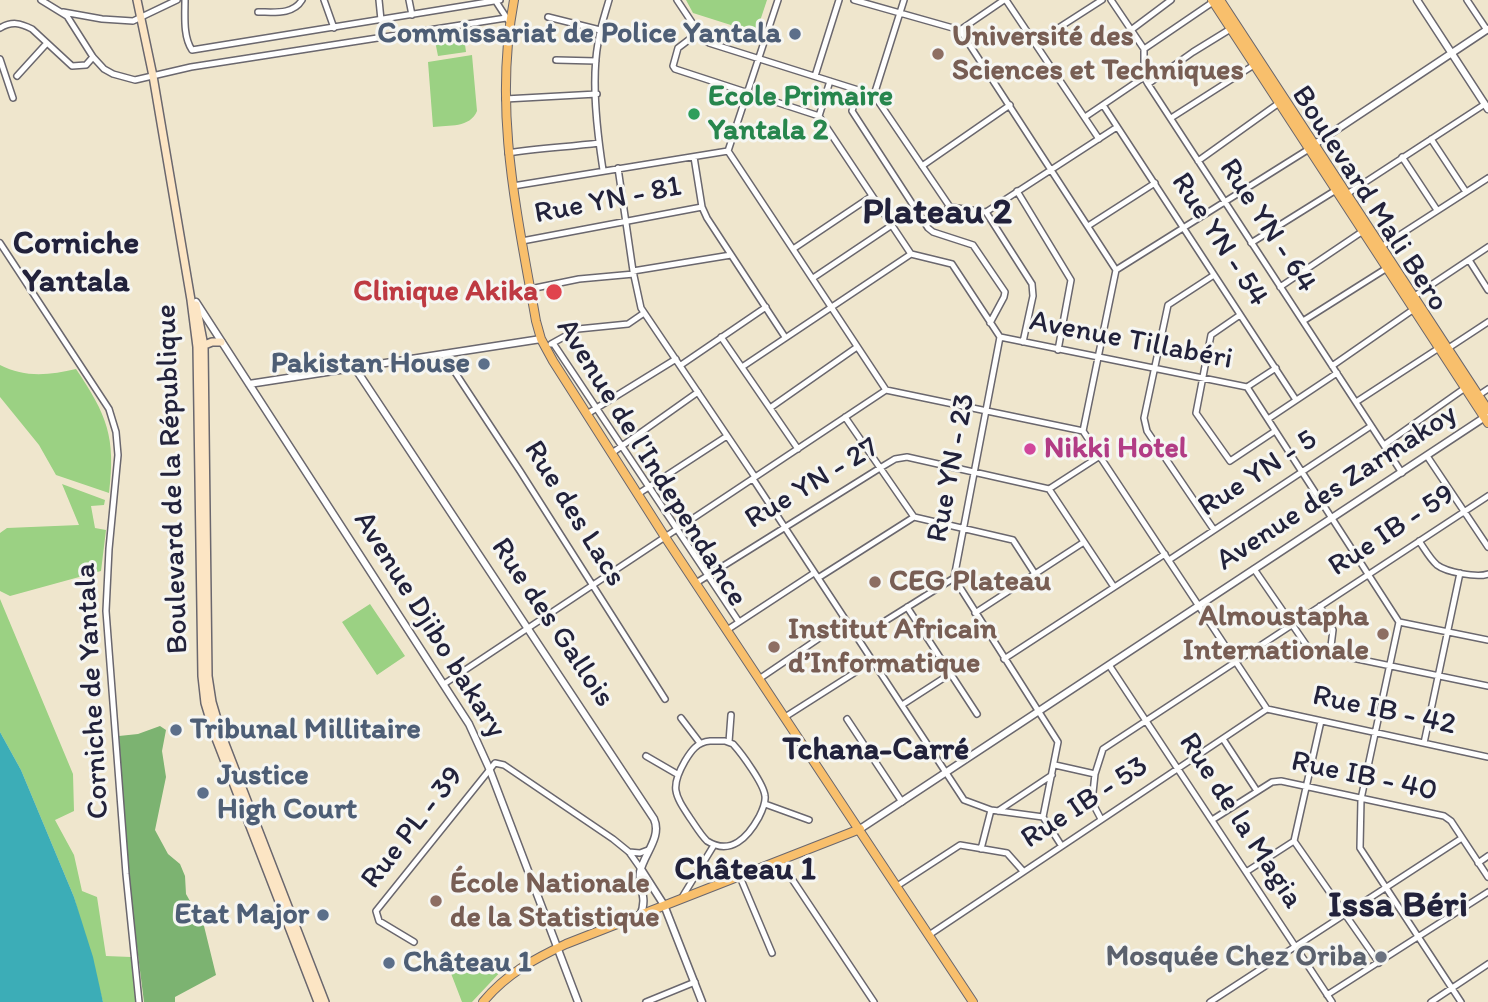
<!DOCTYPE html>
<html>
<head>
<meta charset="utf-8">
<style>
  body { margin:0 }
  canvas { display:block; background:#efe6cd }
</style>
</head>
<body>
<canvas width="1488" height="1002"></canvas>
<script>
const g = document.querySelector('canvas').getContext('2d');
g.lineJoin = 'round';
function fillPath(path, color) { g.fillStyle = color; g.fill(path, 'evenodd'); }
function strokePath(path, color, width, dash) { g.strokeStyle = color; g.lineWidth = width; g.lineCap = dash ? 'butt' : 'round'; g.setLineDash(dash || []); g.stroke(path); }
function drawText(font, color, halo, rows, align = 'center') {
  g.font = font + ' Itim,sans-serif'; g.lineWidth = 6; g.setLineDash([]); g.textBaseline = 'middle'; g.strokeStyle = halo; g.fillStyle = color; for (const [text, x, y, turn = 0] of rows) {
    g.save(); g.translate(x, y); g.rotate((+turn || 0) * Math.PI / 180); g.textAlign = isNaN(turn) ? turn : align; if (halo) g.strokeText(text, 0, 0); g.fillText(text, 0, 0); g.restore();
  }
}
fillPath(new Path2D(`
  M686 0H767L756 33 693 13Z
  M464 37 466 52 438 56 435 41Z
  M472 55 477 111C470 128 449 125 433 127L428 62Z
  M0 365C25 378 50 375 76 369 107 415 116 437 109 493L56 475 39 445 0 397Z
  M62 484 105 500 104 505 91 506 95 528 106 530 101 571 10 596 0 591V533L7 528 79 525Z
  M0 599 73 774 74 811 55 820 74 855 82 891 97 897 106 956 131 957 136 1002H103L74 897 21 770 0 732Z
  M370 604 405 656 377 675 342 622Z
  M447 963 503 965 504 968 472 1002H462Z`), '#9bd183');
fillPath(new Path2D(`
  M160 726 166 730 162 751 166 777 155 830 168 854 180 864 185 876 186 894 204 926 216 975 175 997V1002H144L127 868 119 736 138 734Z`), '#7cb371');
fillPath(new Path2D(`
  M0 732 21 770 74 897 93 957 103 1002H0Z`), '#3cadb7');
const minor = new Path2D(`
  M41 0 67 16 93 57 104 69 113 74 135 80 191 67 506 18
  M185 0C185 16 183 37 192 50L500 0
  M324 0 334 28
  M379 0 381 20
  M409 0 412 15
  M495 0 508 20
  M677 0 703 39 709 43 874 95 950 207 986 212 1032 284 1033 296 1023 342
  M854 0 960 30 1116 270 1083 431
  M1006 0 1099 139
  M1111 0 1144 49V77L1148 84 1402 473
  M1467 0 1487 30
  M63 12 102 19 133 21 177 0
  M258 12C274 12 293 15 302 0
  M548 17 600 30
  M0 28C12 21 20 23 32 29L72 66 86 65 93 57
  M960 30 1004 0
  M1131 30 1171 0
  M699 32 678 48 673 66 675 69 819 116 911 254 952 264 1000 337 1247 387 1399 622 1488 640
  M1035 43 1102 0
  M1144 49 1213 2
  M0 59 13 98
  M556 60 596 61
  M17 76 47 43
  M815 76 839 0
  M1148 84 1193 52 1232 28
  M858 91 852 111 928 228 933 232 973 245 1005 292 1004 297 990 323
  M874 95 904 0
  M505 99 597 94
  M1103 105 1296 400
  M819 116 830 81
  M1085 117 1144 77
  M1171 118 1254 65
  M1431 139 1466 192
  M728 151 886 390 1083 431
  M728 151 778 0
  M508 153C539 148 568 147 599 143
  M694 157 702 207 707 218 785 337
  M1402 157 1437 210
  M1198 161 1279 103
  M922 166 1010 105
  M618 168 633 271 641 308 755 477
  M603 170C597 131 591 82 598 43 600 28 605 14 609 0
  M513 186 728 151
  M1017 191 1071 280 1058 350
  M1344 196 1485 104
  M986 212 1117 127
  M926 225 950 207
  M1088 226 1155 183
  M522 241 702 207
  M0 243 109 409 116 432 118 455 109 549 106 611 126 874 139 1002
  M1251 243 1336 190
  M1381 247 1488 178
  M793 249 872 196
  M1469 260 1488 290
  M1116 270 1309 149
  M633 271 731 255
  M813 278 892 225
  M1280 287 1363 231
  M530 289 579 279 634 274
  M1413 297 1488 247
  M1240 315 1211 335 1196 413 1230 461 1275 431
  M1303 321 1387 268
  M721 337 798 449
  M553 343 739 622
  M551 344 578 329 628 324 644 313
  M1447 349 1488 322
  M443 354 520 471 665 699
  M681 365 766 307
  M1332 366 1414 309
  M742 367 911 254
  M1247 387 1276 368
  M1476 397 1488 389
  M1356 402 1439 348
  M770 408 857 347
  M587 414 676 359
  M845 417 914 517
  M1268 419 1337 373
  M1083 431 1267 709 1488 757
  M1384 445 1465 388
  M612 453 698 392
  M1427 456 1488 547
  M753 479 964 800 991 810 1043 817 1061 845
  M1049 489 1100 456
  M638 494 727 436
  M1214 530 1147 431 1144 418 1168 305 1214 275
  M1419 541C1424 548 1430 559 1437 565 1446 572 1477 578 1488 574
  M1169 560 1371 426
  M1254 569 1309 649 1488 686
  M818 578 914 517 1013 540 1035 574
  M954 578 1058 742 1043 817
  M696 583 880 468 895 459 907 457 1049 489 1114 587
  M1320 606 1333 630 1330 654
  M907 607 977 714
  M975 613 1084 542
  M1399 622 1361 799 1360 848 1461 1002
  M727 630 814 573
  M858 638 954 578 1000 337
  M1004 659 1165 554
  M1109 665 1332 1002
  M759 679 846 620
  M444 684 886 390
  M902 705 950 674
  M785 717 873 661
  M681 718 700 743
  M847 719 902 802
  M1223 739 1257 791
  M710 741H725L733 744C742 754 764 784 765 796 766 803 762 811 759 817 748 837 731 856 707 841 700 834 695 825 690 818 674 794 670 787 685 761 691 751 697 742 710 741Z
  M729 742 731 715
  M1424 743 1460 573
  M646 756 677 774
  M1055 765 1095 774
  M765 804 809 820
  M998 811 1052 775
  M1101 819 1092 802 1095 774 1103 749 1488 496
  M1212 820 1272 782 1281 781 1444 816 1451 821 1488 877
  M1294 841 1379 963
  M981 849 991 810
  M629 852 640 853 648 850
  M780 861 874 1002
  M1478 863 1488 856
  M1246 872 1294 841 1321 721
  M740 877 772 953
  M897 886 960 845 1007 853 1023 871
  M681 899 714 845
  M929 935 1267 709
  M414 942 379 921 376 911 495 763 504 765 613 839 629 852 641 869
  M1327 995 1488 892
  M646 1002 695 982
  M1210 1002 1462 838
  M1431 1002 1488 964`);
const tertiary = new Path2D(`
  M1417 0 1488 109
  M1312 146 1488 29
  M196 302 469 724 489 768 578 1002
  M355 368 654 819C662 837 644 854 640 872 637 888 649 895 640 916
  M249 384 541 339
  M860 829 1488 415
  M641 869 664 905 702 1002`);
const secondary = new Path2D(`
  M137 0 153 76 191 300 197 347 202 676 205 703 215 736 318 1002
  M196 305 204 346 208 676 212 702 222 736 325 1002
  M202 346 212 342H221`);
const primary = new Path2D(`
  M1212 0 1488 423
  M1220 0 1488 410
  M483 1002C506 974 534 959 566 944L860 829`);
const trunk = new Path2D(`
  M514 0C493 110 517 213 536 321L541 339 553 361 665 537 973 1002`);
strokePath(minor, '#6a676e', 8);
strokePath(tertiary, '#6a676e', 9);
strokePath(secondary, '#6a676e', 10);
strokePath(primary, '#6a676e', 10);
strokePath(trunk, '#6a676e', 10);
strokePath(minor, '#fff', 5);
strokePath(tertiary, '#fff', 6);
strokePath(secondary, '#fce5c4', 7);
strokePath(primary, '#f8bf6c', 8);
strokePath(trunk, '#f8bf6c', 8);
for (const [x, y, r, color] of [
  [795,34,7,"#5c6f8a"],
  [938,54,7,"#8d6e63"],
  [694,114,7,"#2e9e5b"],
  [554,292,9,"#e0444e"],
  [484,364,7,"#5c6f8a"],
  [1030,449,7,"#d1479c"],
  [875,582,7,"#8d6e63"],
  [1383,634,7,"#8d6e63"],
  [774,647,7,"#8d6e63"],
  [176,730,7,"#5c6f8a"],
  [203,793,7,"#5c6f8a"],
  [436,901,7,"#8d6e63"],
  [323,915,7,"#5c6f8a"],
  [1381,957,7,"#6b7280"],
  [389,963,7,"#5c6f8a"]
]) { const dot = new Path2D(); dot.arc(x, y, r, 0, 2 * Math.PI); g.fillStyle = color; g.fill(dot); strokePath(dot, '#f6f6f2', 2.5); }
drawText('bold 30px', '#4e5e75', '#f6f6f2', [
  ["Commissariat de Police Yantala",781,34],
  ["Pakistan House",470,364],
  ["Tribunal Millitaire",190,730,"left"],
  ["Justice",217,776,"left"],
  ["High Court",217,810,"left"],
  ["Etat Major",309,915],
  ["Château 1",403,963,"left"]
], 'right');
drawText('bold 30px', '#785e54', '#f6f6f2', [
  ["Université des",952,37],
  ["Sciences et Techniques",952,71],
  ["CEG Plateau",889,582],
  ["Almoustapha",1369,617,"right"],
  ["Internationale",1369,651,"right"],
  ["Institut Africain",788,630],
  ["d’Informatique",788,664],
  ["École Nationale",450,884],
  ["de la Statistique",450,918]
], 'left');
drawText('bold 30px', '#27864d', '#f6f6f2', [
  ["Ecole Primaire",708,97],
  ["Yantala 2",708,131]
], 'left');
drawText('30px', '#22223b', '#f6f6f2', [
  ["Boulevard Mali Bero",1369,199,57],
  ["Rue YN - 81",608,201,-11],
  ["Rue YN - 64",1267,226,57],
  ["Rue YN - 54",1219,240,57],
  ["Avenue Tillabéri",1131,341,11],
  ["Avenue de l'Independance",651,463,58],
  ["Rue YN - 23",952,468,-79],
  ["Rue YN - 5",1258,474,-33],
  ["Boulevard de la République",173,479,-92],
  ["Rue YN - 27",812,484,-31],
  ["Avenue des Zarmakoy",1337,488,-33],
  ["Rue des Lacs",574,514,58],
  ["Rue IB - 59",1392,531,-33],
  ["Rue des Gallois",552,623,56],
  ["Avenue Djibo bakary",429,625,58],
  ["Corniche de Yantala",93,691,-93],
  ["Rue IB - 42",1384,711,12],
  ["Rue IB - 40",1364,777,12],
  ["Rue IB - 53",1085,803,-33],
  ["Rue de la Magia",1240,821,57],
  ["Rue PL - 39",413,828,-52]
]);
drawText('bold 30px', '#be3a42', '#f6f6f2', [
  ["Clinique Akika",538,292]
], 'right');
drawText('bold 30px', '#b23c85', '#f6f6f2', [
  ["Nikki Hotel",1044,449]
], 'left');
drawText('bold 30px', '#5b616d', '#f6f6f2', [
  ["Mosquée Chez Oriba",1367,957]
], 'right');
drawText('bold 32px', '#22223b', '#f6f6f2', [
  ["Tchana-Carré",876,751]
]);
drawText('bold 33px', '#22223b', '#f6f6f2', [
  ["Corniche",76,245],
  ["Yantala",76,283],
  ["Château 1",745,871]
]);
drawText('bold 37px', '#22223b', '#f6f6f2', [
  ["Plateau 2",937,214],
  ["Issa Béri",1398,907]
]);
</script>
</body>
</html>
